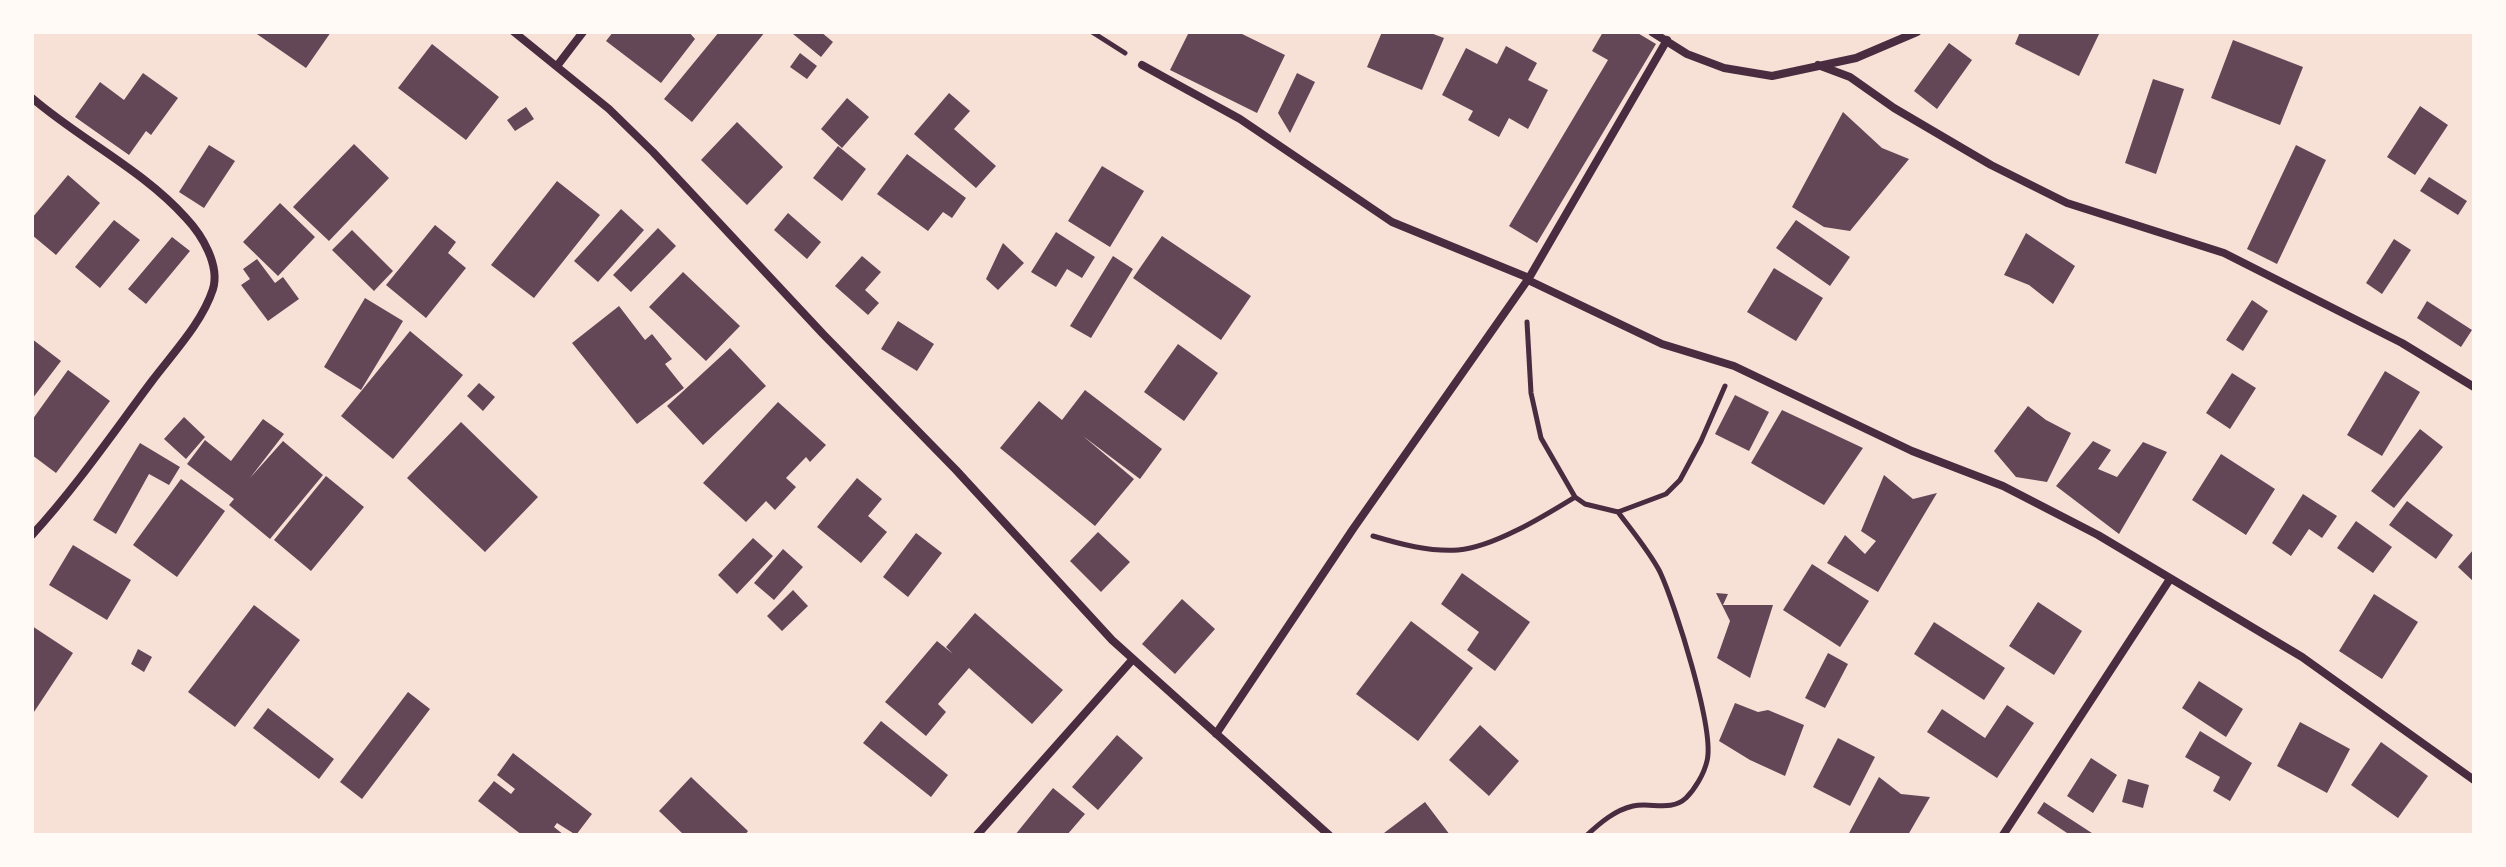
<!DOCTYPE html>
<html>
<head>
<meta charset="utf-8">
<style>
  body { margin:0 }
  #map { position:relative; width:2506px; height:867px; overflow:hidden; background:#f7e1d7; font-family:Rubik,sans-serif }
  canvas { display:block }
  .frame { position:absolute; inset:0; border:34px solid #fffaf5; pointer-events:none }
</style>
</head>
<body>
<div id="map">
<canvas width="2506" height="867"></canvas>
<div class="frame"></div>
</div>
<script>
const g = document.querySelector('canvas').getContext('2d');
g.lineJoin = 'round';
function fillPath(path, color) { g.fillStyle = color; g.fill(path, 'evenodd'); }
function strokePath(path, color, width, dash) { g.strokeStyle = color; g.lineWidth = width; g.lineCap = dash ? 'butt' : 'round'; g.setLineDash(dash || []); g.stroke(path); }
fillPath(new Path2D(`
  M254 32H331L306 68Z
  M613 32H689L695 39 661 83 606 41Z
  M719 32H765L692 122 664 99Z
  M794 32H821L833 42 821 57 793 34Z
  M1189 32H1238L1285 55 1257 113 1170 70Z
  M1382 32H1428L1444 38 1422 90 1367 67Z
  M1603 32H1636L1656 44 1537 243 1509 226 1608 60 1592 51Z
  M2020 32H2100L2079 76 2015 44Z
  M2233 40 2303 67 2280 125 2211 98Z
  M1949 43 1972 60 1937 109 1914 91Z
  M432 44 499 97 466 140 398 88Z
  M1506 46 1537 63 1528 80 1548 90 1528 129 1509 118 1499 137 1468 120 1473 111 1442 95 1466 48 1497 64Z
  M800 53 817 66 807 79 790 67Z
  M143 73 178 98 151 135 146 131 129 155 75 117 100 82 124 100Z
  M1297 73 1315 82 1290 133 1278 113Z
  M2153 79 2184 89 2156 174 2125 163Z
  M949 93 970 111 954 129 996 166 976 188 914 134Z
  M847 98 869 117 842 148 821 129Z
  M2420 106 2448 125 2415 175 2387 157Z
  M526 107 534 119 515 131 507 120Z
  M1843 112 1882 148 1909 159 1850 231 1824 227 1792 207Z
  M737 122 783 167 747 205 701 160Z
  M354 144 389 178 329 241 293 207Z
  M209 145 235 161 204 208 179 192Z
  M2296 145 2326 160 2277 264 2247 249Z
  M838 146 866 169 842 201 813 178Z
  M907 154 966 198 952 218 943 212 928 231 877 194Z
  M1102 166 1144 191 1110 247 1068 221Z
  M68 175 100 203 56 255 32 235V218Z
  M2429 177 2467 201 2458 215 2420 191Z
  M557 181 600 215 534 298 491 265Z
  M280 203 315 237 278 276 243 242Z
  M621 209 644 230 598 282 574 261Z
  M788 213 821 242 807 259 774 230Z
  M114 220 140 240 100 288 75 267Z
  M1796 220 1850 257 1830 286 1776 248Z
  M435 225 456 242 448 253 466 268 426 318 386 285Z
  M658 228 676 246 631 292 613 275Z
  M352 230 393 271 374 291 332 250Z
  M1056 232 1095 257 1082 278 1067 269 1056 287 1031 272Z
  M2026 233 2075 266 2053 304 2029 285 2004 275Z
  M1162 236 1251 296 1221 340 1133 278Z
  M172 237 190 251 146 304 128 289Z
  M2394 239 2411 250 2382 294 2366 283Z
  M1003 243 1024 263 998 290 986 279Z
  M862 256 881 272 865 290 879 303 868 315 835 286Z
  M1113 256 1133 269 1091 338 1070 326Z
  M257 259 275 283 283 277 299 299 268 321 241 285 250 279 243 269Z
  M1774 268 1823 298 1796 341 1747 312Z
  M683 272 740 326 706 361 649 307Z
  M365 298 403 321 361 390 324 367Z
  M2252 300 2268 311 2243 351 2226 340Z
  M2427 301 2472 330 2461 347 2417 318Z
  M619 306 645 340 652 334 672 359 665 364 684 388 637 424 572 343Z
  M898 321 934 344 917 371 881 349Z
  M410 331 463 375 393 459 341 416Z
  M32 339 61 361 32 399Z
  M1178 344 1218 373 1184 421 1144 392Z
  M730 348 766 386 703 445 667 406Z
  M68 370 110 401 56 473 32 455V420Z
  M2385 371 2420 392 2382 456 2347 435Z
  M2232 373 2256 388 2230 429 2206 413Z
  M479 383 495 397 483 411 467 396Z
  M1085 390 1162 449 1140 479 1083 436 1134 479 1095 526 1000 448 1039 401 1062 420Z
  M1735 395 1769 412 1749 451 1715 434Z
  M778 402 826 445 810 462 806 457 786 478 796 487 775 510 766 501 746 522 703 483Z
  M2028 406 2046 420 2071 433 2047 482 2016 477 1994 451Z
  M1782 410 1863 448 1824 505 1751 463Z
  M184 417 205 437 186 459 164 439Z
  M263 419 284 434 250 478 283 441 323 475 270 539 229 505 234 499 187 464 205 440 231 461Z
  M461 422 538 497 485 552 407 478Z
  M2420 429 2443 447 2394 508 2371 491Z
  M2093 441 2111 450 2098 469 2117 477 2143 442 2167 452 2119 534 2056 486Z
  M140 443 180 467 169 485 149 474 116 534 93 520Z
  M2221 454 2275 489 2246 535 2192 500Z
  M1884 475 1913 499 1937 493 1878 592 1827 563 1845 535 1865 554 1876 541 1861 531Z
  M326 476 364 507 311 571 274 540Z
  M857 478 882 499 868 516 887 532 861 563 817 527Z
  M181 479 225 511 177 577 133 545Z
  M2303 494 2337 516 2322 538 2309 529 2291 556 2272 543Z
  M2407 501 2453 535 2436 559 2389 525Z
  M2356 521 2392 547 2373 573 2337 548Z
  M1098 532 1130 562 1101 592 1070 561Z
  M916 533 942 553 908 597 883 577Z
  M753 538 773 556 737 594 718 575Z
  M73 545 131 580 107 620 49 585Z
  M783 549 803 567 774 600 754 583Z
  M2474 549V582L2458 567Z
  M1812 564 1869 601 1840 647 1783 610Z
  M1462 573 1530 622 1495 671 1467 650 1479 632 1441 604Z
  M793 590 808 606 782 631 767 616Z
  M1716 593 1728 594 1723 605H1773L1750 678 1717 658 1730 621Z
  M2374 594 2418 622 2382 679 2339 651Z
  M1182 599 1215 629 1175 674 1142 644Z
  M2038 602 2082 631 2054 675 2009 646Z
  M254 605 300 640 235 727 188 692Z
  M975 613 1063 690 1032 724 969 668 938 704 946 712 926 736 885 702 937 641 953 654 946 647Z
  M1411 621 1473 668 1418 741 1356 694Z
  M1934 622 2005 668 1984 700 1914 654Z
  M32 626 73 653 32 715Z
  M138 649 152 657 144 672 131 664Z
  M1828 653 1848 664 1825 708 1805 698Z
  M2199 681 2243 709 2226 737 2182 708Z
  M408 692 430 709 362 799 340 782Z
  M1735 703 1758 712 1768 710 1804 725 1785 776 1750 760 1719 741Z
  M2007 705 2034 723 1997 778 1927 732 1942 709 1985 738Z
  M268 708 334 759 319 779 253 728Z
  M881 721 948 775 931 797 863 743Z
  M2300 722 2350 749 2327 793 2277 766Z
  M1480 725 1519 761 1489 796 1449 760Z
  M2200 731 2252 763 2230 801 2213 791 2220 777 2185 757Z
  M1117 735 1143 758 1098 810 1072 787Z
  M1838 738 1875 757 1850 806 1813 787Z
  M2381 742 2428 776 2398 818 2351 785Z
  M513 753 592 814 576 835 557 823 554 827 564 835H522L478 801 494 781 511 794 515 789 497 775Z
  M2091 758 2117 775 2093 813 2067 796Z
  M691 777 748 831 745 835H684L659 811Z
  M1879 777 1901 794 1930 797 1908 835H1848Z
  M2128 779 2149 785 2143 808 2122 802Z
  M1053 788 1085 814 1067 835H1015Z
  M1425 802 1450 835H1386L1384 833Z
  M2044 802 2095 835H2070L2037 813Z`), '#644757');
strokePath(new Path2D(`
  M1092 32 1125 53
  M1527 322 1531 393 1541 438 1575 497 1585 504 1618 512 1666 494 1680 480 1701 441 1725 386
  M1373 536C1400 544 1429 552 1458 550 1494 547 1544 516 1575 497
  M1587 835C1600 823 1615 810 1633 806 1651 802 1671 812 1686 798 1695 789 1704 774 1707 761 1715 730 1675 604 1660 572 1649 551 1632 531 1618 512`), '#4a2c40', 5);
strokePath(new Path2D(`
  M514 32 609 109 653 152 823 334 956 470 1112 640 1329 835
  M1652 32 1687 54 1724 68 1772 76 1856 58 1917 32
  M1142 65 1240 119 1392 222 1529 278 1530 281 1662 344 1734 366 1912 451 2003 486 2098 535 2302 657 2474 780
  M1818 65 1850 77 1894 108 1991 165 2067 203 2224 253 2402 343 2474 387
  M557 66 583 32
  M32 98C81 140 143 170 186 218 202 235 220 265 213 289 202 323 173 353 152 381 113 433 76 487 32 535
  M1216 734 1353 529 1529 278 1667 40
  M977 835 1133 659
  M2003 835 2170 579`), '#4a2c40', 8);
</script>
</body>
</html>
